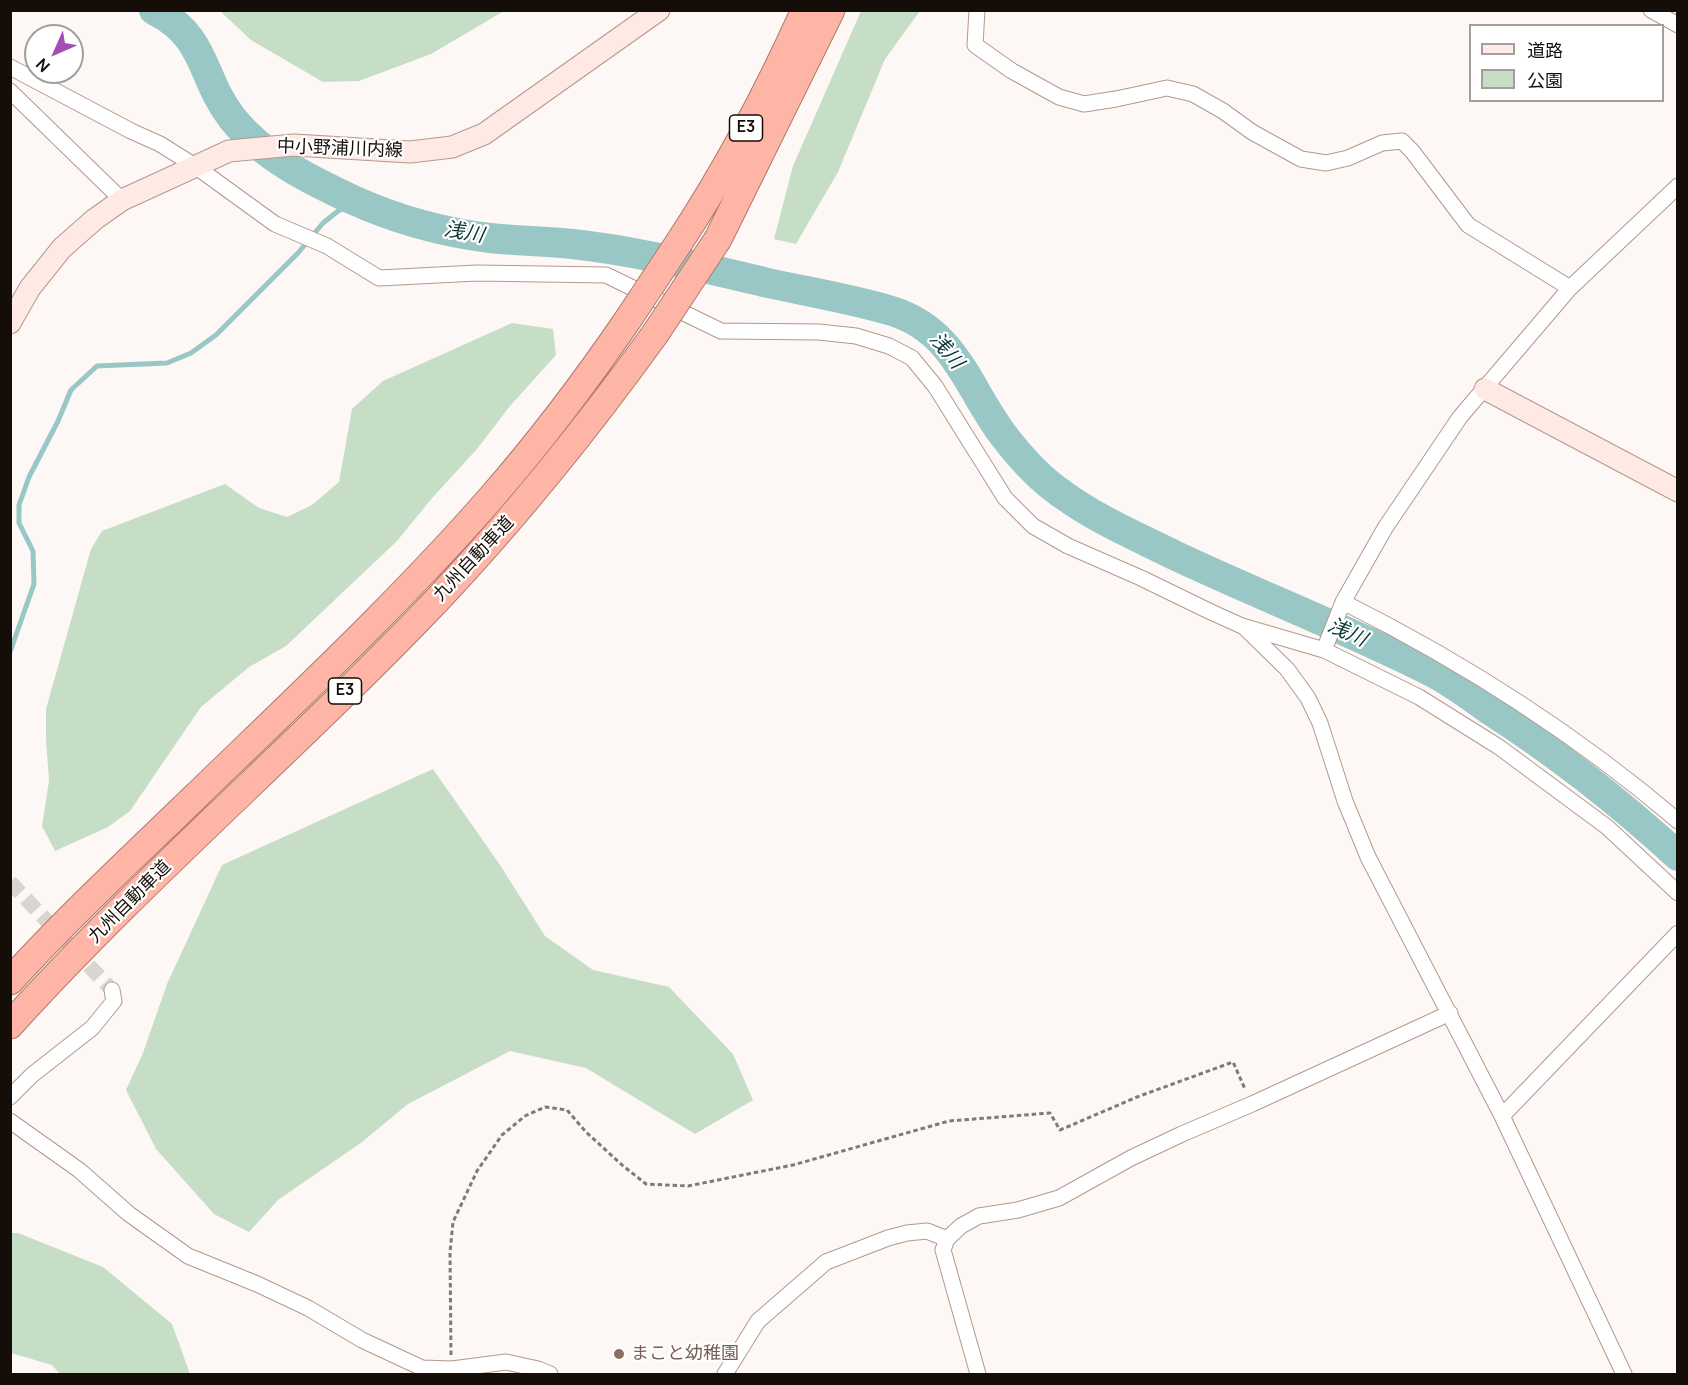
<!DOCTYPE html>
<html>
<head>
<meta charset="utf-8">
<style>
  body { margin:0 }
  #map { position:relative; width:1688px; height:1385px; overflow:hidden; background:#fdf8f5; font-family:Manrope,"Noto Sans JP",sans-serif }
  canvas { display:block }
  .frame { position:absolute; inset:0; border:12px solid #150d08; pointer-events:none }
  .legend { position:absolute; left:1469px; top:24px; width:195px; height:78px; box-sizing:border-box; background:#fff; border:2px solid #a19e9c; margin:0; padding:8px 10px; list-style:none; font-size:18px; color:#150d08 }
  .legend li { display:flex; align-items:center; gap:12px; height:30px }
  .legend b { width:30px; border:2px solid #a19e9c }
  .north { position:absolute; left:24px; top:24px; width:60px; height:60px; box-sizing:border-box; background:#fff; border:2px solid #a19e9c; border-radius:50%; rotate:225deg; font-size:16px; font-weight:700; line-height:24px; text-align:center; color:#150d08 }
  .north::after { content:''; display:block; margin:auto; width:21px; height:27px; background:#a64cb7; clip-path:polygon(50% 0,100% 100%,50% 72%,0 100%) }
</style>
</head>
<body>
<div id="map">
<canvas width="1688" height="1385"></canvas>
<div class="frame"></div>
<ul class="legend">
<li><b style="height:8px;background:#ffe9e4"></b>道路</li>
<li><b style="height:16px;background:#c6ddc6"></b>公園</li>
</ul>
<div class="north">N</div>
</div>
<script>
const g = document.querySelector('canvas').getContext('2d');
g.lineJoin = 'round';
function fillPath(path, color) { g.fillStyle = color; g.fill(path, 'evenodd'); }
function strokePath(path, color, width, dash) { g.strokeStyle = color; g.lineWidth = width; g.lineCap = dash ? 'butt' : 'round'; g.setLineDash(dash || []); g.stroke(path); }
function drawText(font, color, halo, rows, align = 'center') {
  g.font = font + ' Manrope,"Noto Sans JP",sans-serif'; g.lineWidth = 4.5; g.setLineDash([]); g.textBaseline = 'middle'; g.strokeStyle = halo; g.fillStyle = color; for (const [text, x, y, turn = 0] of rows) {
    g.save(); g.translate(x, y); g.rotate((+turn || 0) * Math.PI / 180); g.textAlign = isNaN(turn) ? turn : align; if (halo) g.strokeText(text, 0, 0); g.fillText(text, 0, 0); g.restore();
  }
}
fillPath(new Path2D(`
  M220 11H504L431 54 359 81 323 82 251 40Z
  M861 11H920L885 59 838 172 796 244 774 239 793 166Z
  M512 323 553 329 556 355 510 406 477 449 433 497 397 541 286 646 249 667 201 707 130 811 108 827 55 851 42 826 49 781 46 739V709L91 549 102 531 225 484 259 508 287 517 312 505 339 482 352 409 383 381Z
  M433 769 500 865 545 936 593 970 669 987 733 1054 753 1100 695 1134 586 1068 510 1051 408 1104 362 1142 278 1200 249 1232 214 1214 156 1149 126 1090 143 1053 167 984 222 865Z
  M11 1233H18L103 1267 172 1324 190 1374H60L52 1365 11 1353Z`), '#c6ddc6');
strokePath(new Path2D(`
  M10 652 34 584 33 551 19 523V505L29 477 58 421 71 390 97 366 167 363 191 353 216 335 298 253 323 223 338 211 358 202`), '#98c7c6', 5);
strokePath(new Path2D(`
  M154 10C208 37 200 77 232 118 262 156 308 179 351 199 397 220 440 232 490 238 517 241 545 241 572 244 638 251 704 268 768 283 809 292 852 299 892 311 956 331 968 389 1004 436 1020 457 1040 479 1062 494 1096 519 1136 536 1174 555 1259 595 1346 629 1430 671 1452 682 1472 697 1491 711 1558 754 1619 802 1678 856`), '#98c7c6', 30);
strokePath(new Path2D(`
  M10 882 112 990`), '#dad5d1', 15, [15, 8]);
const street = new Path2D(`
  M977 10 975 45 1012 71 1059 97 1084 104 1116 99 1167 88 1193 94 1223 111 1252 132 1301 159 1326 163 1348 158 1382 143 1402 141 1412 151 1468 225 1570 288
  M1651 10 1678 25
  M10 67 131 131 160 144 195 166 275 224 327 246 379 278 477 273 606 275 721 331 819 332 856 336 889 346 912 358 935 386 1005 498 1033 526 1068 546 1141 578 1211 612 1242 626 1324 650 1419 697 1499 747 1607 827 1678 893
  M10 91 122 200
  M1343 602C1463 662 1576 734 1678 821
  M1245 628 1287 669 1308 698 1320 723 1345 801 1368 857 1502 1116 1624 1374
  M1324 650 1343 602 1385 528 1460 417 1570 288 1678 186
  M10 1097 32 1075 92 1028 114 1001 112 990
  M1502 1116 1678 933
  M10 1121 79 1170 129 1214 188 1256 257 1284 308 1308 362 1340 422 1368 452 1369 506 1362 538 1369 550 1374
  M725 1374 758 1321 826 1262 888 1238 907 1233 927 1231 947 1239
  M978 1374 943 1250 947 1239 961 1226 979 1216 1018 1210 1059 1198 1131 1158 1182 1134 1252 1104 1450 1013`);
const secondary = new Path2D(`
  M10 323 30 288 62 248 95 219 122 200 229 151 294 145 410 152 452 147 484 134 659 10
  M1485 389 1678 491`);
const highway = new Path2D(`
  M718 239 831 10
  M680 241C728 168 769 90 805 10
  M10 981C69 916 133 857 195 797 295 700 398 604 490 499 540 442 586 381 629 318
  M10 1025C145 876 299 745 438 599 517 515 588 427 655 334`);
strokePath(street, '#b3998c', 17);
strokePath(secondary, '#b3998c', 23);
strokePath(highway, '#ac7a6f', 29);
strokePath(new Path2D(`
  M451 1355 450 1252 453 1222 477 1171 502 1135 525 1116 545 1107 567 1110 586 1132 622 1165 646 1184 688 1186 793 1165 949 1121 1050 1113 1060 1130 1137 1097 1233 1062 1245 1089`), '#807a76', 3, [4.5, 3]);
strokePath(street, '#fff', 15);
strokePath(secondary, '#ffe9e4', 21);
strokePath(highway, '#feb5a6', 27);
const highwayBridge = new Path2D(`
  M629 318 680 241
  M655 334 718 239`);
strokePath(highwayBridge, '#ac7a6f', 29, []);
strokePath(highwayBridge, '#feb5a6', 27);
for (const [x, y, r, color] of [
  [619,1354,6,"#8d6e63"]
]) { const dot = new Path2D(); dot.arc(x, y, r, 0, 2 * Math.PI); g.fillStyle = color; g.fill(dot); strokePath(dot, '#fff', 2); }
for (const [x, y, w] of [
  [746,128,33],
  [345,691,33]
]) { const box = new Path2D(); box.roundRect(x - w / 2, y - 13, w, 26, 4.5); g.fillStyle = '#fff'; g.fill(box); strokePath(box, '#150d08', 1.5); }
drawText('bold 16px', '#150d08', null, [
  ["E3",746,128],
  ["E3",345,691]
]);
drawText('18px', '#150d08', '#fff', [
  ["中小野浦川内線",340,149,2],
  ["九州自動車道",474,559,-47],
  ["九州自動車道",130,902,-45]
]);
drawText('18px', '#785e54', '#fff', [
  ["まこと幼稚園",631,1354]
], 'left');
drawText('italic 20px', '#083636', '#fff', [
  ["浅川",464,233,10],
  ["浅川",946,351,51],
  ["浅川",1347,633,25]
]);
</script>
</body>
</html>
